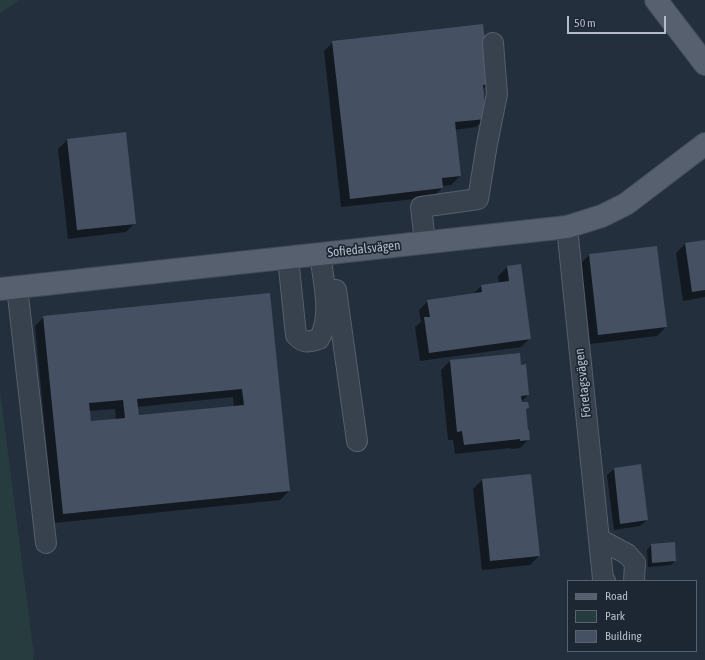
<!DOCTYPE html>
<html>
<head>
<meta charset="utf-8">
<style>
  body { margin:0 }
  #map { position:relative; width:705px; height:660px; overflow:hidden; background:#242f3e; font-family:"Asap Condensed",sans-serif }
  canvas { display:block }
  .legend { position:absolute; left:567px; top:580px; width:130px; height:72px; box-sizing:border-box; background:#1d2633; border:1px solid #59626f; margin:0; padding:5px 7px; list-style:none; font-size:12px; color:#b4bcc9 }
  .legend li { display:flex; align-items:center; gap:8px; height:20px }
  .legend b { width:20px; border:1px solid #59626f }
  .scale { position:absolute; left:567px; top:16px; width:99px; height:18px; box-sizing:border-box; border:2px solid #b4bcc9; border-top:0; padding-left:5px; font-size:12px; line-height:14px; white-space:nowrap; color:#b4bcc9; -webkit-text-stroke:3px #1d2633; paint-order:stroke }
</style>
</head>
<body>
<div id="map">
<canvas width="705" height="660"></canvas>
<ul class="legend">
<li><b style="height:5px;background:#56606e"></b>Road</li>
<li><b style="height:11px;background:#263c3f"></b>Park</li>
<li><b style="height:11px;background:#455162"></b>Building</li>
</ul>
<div class="scale">50 m</div>
</div>
<script>
const g = document.querySelector('canvas').getContext('2d');
g.lineJoin = 'round';
function fillPath(path, color) { g.fillStyle = color; g.fill(path, 'evenodd'); }
function strokePath(path, color, width, dash) { g.strokeStyle = color; g.lineWidth = width; g.lineCap = dash ? 'butt' : 'round'; g.setLineDash(dash || []); g.stroke(path); }
function drawText(font, color, halo, rows, align = 'center') {
  g.font = font + ' "Asap Condensed",sans-serif'; g.lineWidth = 3.5; g.setLineDash([]); g.textBaseline = 'middle'; g.strokeStyle = halo; g.fillStyle = color; for (const [text, x, y, turn = 0] of rows) {
    g.save(); g.translate(x, y); g.rotate((+turn || 0) * Math.PI / 180); g.textAlign = isNaN(turn) ? turn : align; if (halo) g.strokeText(text, 0, 0); g.fillText(text, 0, 0); g.restore();
  }
}
fillPath(new Path2D(`
  M0 0H20L0 13Z
  M0 391 34 655 33 660H0Z`), '#263c3f');
fillPath(new Path2D(`
  M333 42 489 84 482 90 485 118 476 127 455 130 460 176 451 185 442 186V188L433 197 341 207 324 51Z
  M67 140 135 223 126 232 68 239 58 149Z
  M705 241V297L683 301 676 253 685 244Z
  M589 255 666 327 657 336 590 344 580 264Z
  M507 267 530 338 521 347 420 361 415 327 421 322 419 310 428 301 473 294 481 286 499 283 498 276Z
  M269 294 289 491 280 500 54 523 35 326 44 317ZM233 397 234 407 138 417 137 407ZM115 409 116 420 90 422 89 411Z
  M450 361 528 395 521 402 528 408 525 411 529 439 520 448 511 449V448L455 454 453 440H448L441 370Z
  M641 465 647 520 640 526 614 530 607 475 614 469Z
  M530 475 539 556 530 565 482 570 473 489 482 480Z
  M651 545 675 561 671 565 648 567 647 550Z`), '#0007');
fillPath(new Path2D(`
  M483 24 490 84 483 85 486 119 455 122 461 176 442 178 443 188 350 199 332 41Z
  M126 132 136 224 77 230 67 139Z
  M705 240V290L692 292 685 243Z
  M657 246 667 327 598 335 589 254Z
  M521 264 531 339 429 353 424 317H430L427 300 482 292 481 285 509 281 507 266Z
  M270 293 290 491 63 514 43 316ZM242 389 244 405 139 415 137 399ZM123 400 125 418 91 421 89 403Z
  M520 353 521 365 526 364 529 395 521 396 522 402H528L529 408 526 409 528 430H529L530 440 520 441V439L464 445 462 431 457 432 450 360Z
  M641 464 648 520 620 524 614 468Z
  M531 474 540 556 490 561 482 479Z
  M675 542 676 561 652 563 651 544Z`), '#455162');
const minor = new Path2D(`
  M567 227 603 579 605 581
  M425 242 421 207 478 199 487 144 497 94 493 43
  M288 258 296 335C304 344 308 342 319 339 333 316 323 280 320 254
  M17 287 46 543
  M336 290 357 441
  M599 539 627 554 635 563 634 581`);
const major = new Path2D(`
  M656 0 705 64
  M0 289 567 227 602 216 626 204 705 144`);
strokePath(minor, '#565f6c', 22);
strokePath(major, '#414a57', 24);
strokePath(minor, '#38414e', 20);
strokePath(major, '#56606e', 22);
drawText('13px', '#b4bcc9', '#1d2633', [
  ["Sofiedalsvägen",364,249,-6],
  ["Företagsvägen",583,383,-96]
]);
</script>
</body>
</html>
